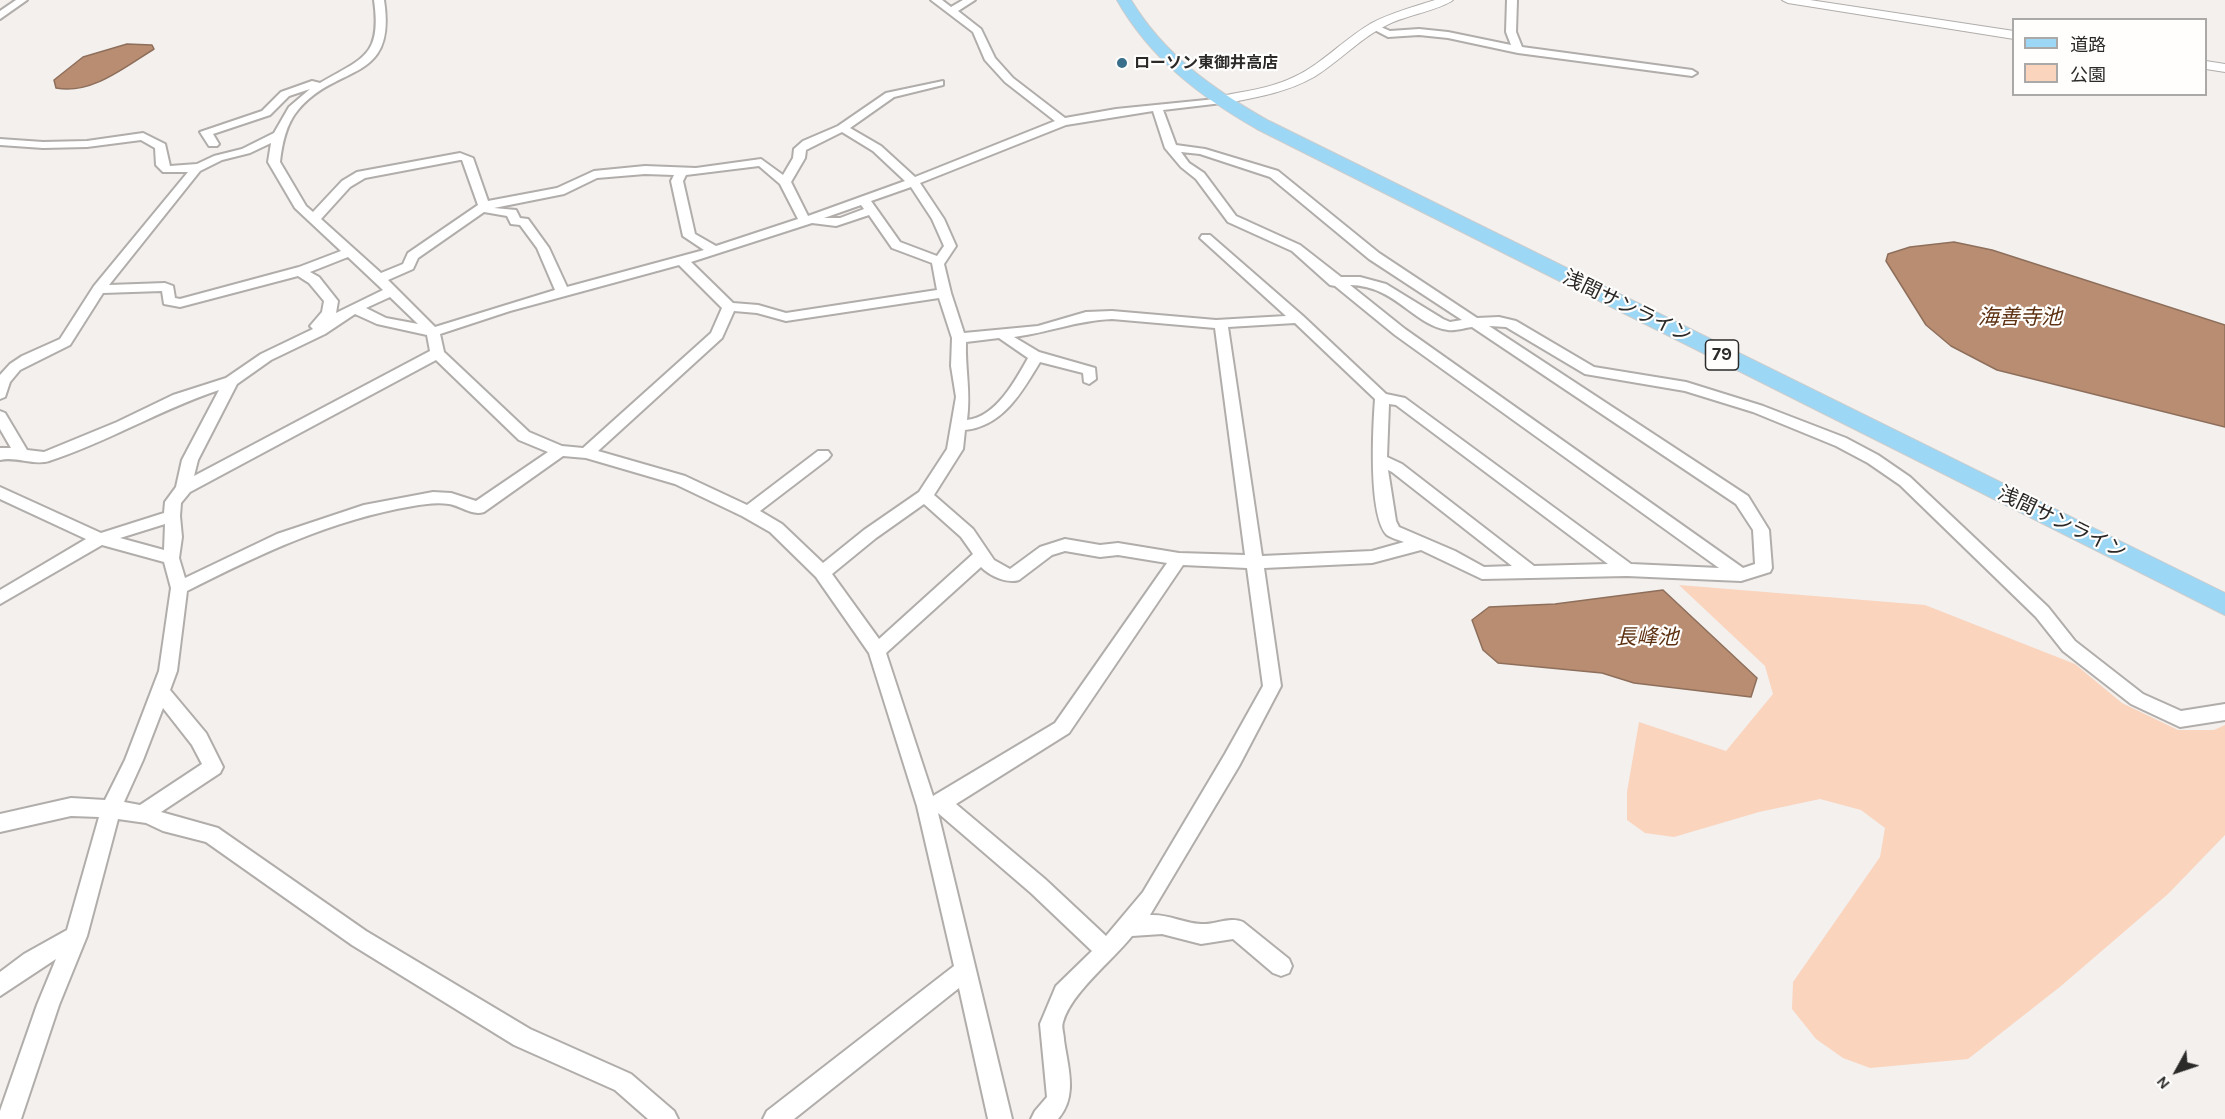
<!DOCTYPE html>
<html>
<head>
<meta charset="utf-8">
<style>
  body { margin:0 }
  #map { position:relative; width:2225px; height:1119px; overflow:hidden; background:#f3f0ee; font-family:Karla,"Noto Sans JP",sans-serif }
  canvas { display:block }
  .legend { position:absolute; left:2012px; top:18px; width:195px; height:78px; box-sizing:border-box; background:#fffefd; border:2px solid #aaa9a8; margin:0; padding:8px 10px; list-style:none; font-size:18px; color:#2b2a29 }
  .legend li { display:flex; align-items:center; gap:12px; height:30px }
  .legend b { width:30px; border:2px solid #aaa9a8 }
  .north { position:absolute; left:2147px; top:1041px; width:60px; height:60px; -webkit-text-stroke:4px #fffefd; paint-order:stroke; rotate:230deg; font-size:16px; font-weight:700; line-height:24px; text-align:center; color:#2b2a29 }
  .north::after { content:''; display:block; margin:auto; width:21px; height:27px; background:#2b2a29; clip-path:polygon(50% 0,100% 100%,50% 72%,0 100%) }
</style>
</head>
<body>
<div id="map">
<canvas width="2225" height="1119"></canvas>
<ul class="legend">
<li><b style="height:8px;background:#9cd7f5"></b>道路</li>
<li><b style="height:16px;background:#fad4bd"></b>公園</li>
</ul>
<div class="north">N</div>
</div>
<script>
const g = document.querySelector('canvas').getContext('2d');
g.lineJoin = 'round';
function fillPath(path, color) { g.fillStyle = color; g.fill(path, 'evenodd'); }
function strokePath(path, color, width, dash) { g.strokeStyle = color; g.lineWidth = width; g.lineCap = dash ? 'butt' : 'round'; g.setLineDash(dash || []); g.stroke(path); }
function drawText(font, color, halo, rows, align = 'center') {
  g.font = font + ' Karla,"Noto Sans JP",sans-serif'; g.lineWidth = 4.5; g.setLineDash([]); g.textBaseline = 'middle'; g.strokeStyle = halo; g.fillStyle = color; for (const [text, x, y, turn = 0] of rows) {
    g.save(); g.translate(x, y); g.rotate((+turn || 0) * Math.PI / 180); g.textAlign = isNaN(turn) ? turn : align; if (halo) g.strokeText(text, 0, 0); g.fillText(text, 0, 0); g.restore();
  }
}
fillPath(new Path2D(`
  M1679 585 1925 605 2075 664 2122 703 2178 730H2214L2225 725V835L2168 894 2061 986 1968 1059 1870 1068 1843 1058 1816 1039 1792 1009 1793 982 1880 857 1885 828 1861 810 1820 799 1759 812 1674 837 1645 833 1627 820V792L1639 722 1726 751 1773 694 1765 666Z`), '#fad4bd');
const water = new Path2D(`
  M127 44 152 45 154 49C125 67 91 95 56 88L54 80 83 57Z
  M1954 242 1992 250 2225 325V427L1997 370 1951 346 1926 325 1886 261 1888 254 1910 247Z
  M1663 590 1757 678 1751 697 1634 683 1602 673 1498 663 1483 650 1472 620 1489 607 1555 604Z`);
fillPath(water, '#b98d71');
strokePath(water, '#8e6f5b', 1.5);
const minor = new Path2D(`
  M16 0H27L0 19V11Z
  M374 0H384C397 84 337 63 298 110 286 124 282 144 280 162L306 206 313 212 342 181 357 172 460 153 473 158 488 201 557 188 594 171 645 166 696 168 761 159 783 175 793 158 794 149 803 141 838 126 886 93 943 81V85L894 97 850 128 881 146 915 177 1055 121 1005 82 985 60 973 32 931 0H942L951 7 963 0H975L958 11 981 29 995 58 1013 78 1065 118 1116 109 1226 98 1227 100 1222 103 1163 110 1176 145 1205 149 1278 171 1379 253 1477 318 1499 317 1516 321 1594 367 1686 382 1763 406 1846 438 1878 455 1910 477 2048 607 2075 641 2143 694 2181 711 2225 704V720L2180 727 2131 704 2063 651 2036 617 1900 485 1868 463 1836 446 1753 412 1685 391 1585 374 1506 327 1489 326 1748 496 1769 530 1772 568 1770 572 1741 581 1627 576 1482 579 1421 550 1372 563 1264 568 1281 686 1239 766 1150 915C1168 914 1183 923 1201 924 1216 925 1229 916 1243 922L1289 959 1292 966 1289 973 1281 976 1273 973 1233 939 1201 944 1162 934 1132 936C1112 961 1071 993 1063 1022 1061 1027 1064 1034 1064 1040 1068 1068 1078 1096 1058 1119H1031L1035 1111 1047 1097 1040 1024 1056 986 1092 951 1031 893 938 813 1012 1119H988L959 988 794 1119H763L767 1111 954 966 917 806 869 653 816 577 770 532 742 516 675 484 586 458 563 456 484 512C472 516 461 506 449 504 437 502 424 504 413 506 331 520 260 554 187 591L177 671 170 690 206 733 223 767 220 773 161 812 218 828 366 931 530 1029 631 1074 674 1111 678 1119H648L615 1090 514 1045 352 945 206 842 163 831 146 823 118 819 87 936 59 1005 21 1119H0V1111L37 1005 56 959 0 996V972L24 954 67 930 99 817 71 816 0 832V814L71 798 105 800 125 760 159 671 171 588 164 562 102 545 0 604V590L86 539 0 499V487L101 533 164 513 165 502 176 487 182 460 219 390C161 409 108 442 49 461 34 466 16 456 0 460V448H11L0 429V411L5 413 27 450 44 452 117 422 173 395 226 378 261 354 313 329 310 326 322 312 324 301 309 283 298 276 180 307 164 304 162 291 103 293 70 345 20 370 10 382 5 397 0 399V375L10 364 22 356 60 339 94 286 188 172H163L156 165 155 148 141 140 87 147 43 148 0 145V139L43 142 87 141 143 133 165 144 170 166 197 164 214 156 242 149 274 133 289 107 310 89 289 96 270 115 213 134 219 144 217 146H209L200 132 262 111 281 92 312 81 320 83C363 58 382 56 374 0ZM1153 111 1165 148 1181 167 1196 179 1228 222 1292 251 1330 285 1335 286 1395 335 1719 568 1631 564 1405 398 1386 394 1303 316 1210 235H1202L1200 238 1286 316 1216 320 1112 311 1086 312 1038 326 964 333 951 293 944 264 956 246 944 219 920 183 1066 125ZM842 132 873 151 905 181 808 216 791 182 805 158 806 150ZM271 143 268 162 295 208 341 251 299 267 180 299 175 298 173 286 165 283 109 285 200 171 222 160 250 153ZM1181 152 1200 154 1270 177 1369 259 1462 320 1450 322 1443 319 1386 284 1360 277H1341L1300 245 1236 216 1204 173 1189 163ZM460 160H462L478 205 408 253 403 264 381 273 321 219 350 187 365 178ZM759 166 780 184 798 219 716 246 695 234 683 181 686 175ZM645 174 674 175 671 181 683 236 704 250 567 287 549 248 528 219 520 218 516 210 494 208 564 194 597 178ZM911 187 932 219 944 246 937 256 900 242 871 201ZM861 205 864 209 840 218H824ZM484 212 507 216 511 224 520 225 537 248 555 290 435 327 388 280 413 269 418 258ZM869 215 892 248 932 263 937 290 786 313 758 305 733 303 691 262 812 223 836 226ZM348 257 383 290 336 313 338 301 319 277 310 272ZM679 265 722 308 711 333 583 448 562 446 529 432 444 352 440 334 510 311ZM1350 285C1396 286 1413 325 1448 330 1456 331 1464 328 1472 327L1736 504 1753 530 1755 564 1743 568 1405 329ZM390 297 418 324 386 318 366 308ZM939 298 952 338 951 366 956 397 947 449 919 492 864 530 823 563 782 524 760 511 828 459 831 455 828 451H818L747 505 685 476 598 451 722 338 734 311 757 313 786 321ZM355 314 377 324 427 335 430 351 194 476 198 460 237 384 271 360 325 334ZM1112 319 1215 328 1245 555 1179 553 1118 543 1100 545 1065 539 1040 547 1010 569 994 560 973 529 934 495 963 449 965 430C1003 426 1022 392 1040 362L1083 373 1084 382 1089 384 1096 379 1095 368 1039 352 1014 337C1047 333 1078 320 1112 319ZM1295 323 1375 399C1373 426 1368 516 1387 535 1391 538 1399 540 1404 542L1372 551 1262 556 1228 327ZM999 338 1028 358C1015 381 996 417 967 420 971 392 965 369 966 342ZM436 360 519 440 548 452 476 501 451 493 433 492 364 505 277 534 185 578 179 558 182 537 180 516 181 503 190 492ZM1389 404 1396 405 1608 564 1534 566 1402 464 1387 457ZM1388 470 1392 472 1512 566 1484 567 1455 551 1399 527 1396 521ZM924 504 961 537 973 554 879 639 832 574 876 538ZM165 524 164 550 120 538ZM1065 551 1100 557 1118 555 1167 563 1055 723 933 796 886 653 981 567C990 576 1007 584 1019 580L1052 555ZM1183 565 1247 568 1263 686 1225 754 1143 892 1106 936 1045 879 956 804 1069 733ZM163 708 192 745 202 764 140 805 124 802 143 760Z
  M1507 0H1517L1516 32 1522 47 1692 70 1697 73 1692 76 1518 53 1448 38 1419 35 1388 37 1369 27 1374 24 1390 31 1419 29 1448 32 1511 45 1506 32Z`);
const tertiary = new Path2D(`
  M1435 0H1453C1442 9 1405 16 1389 24 1361 37 1340 61 1314 77 1286 93 1253 98 1222 104L1216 100 1217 97C1243 91 1270 89 1294 77 1322 64 1343 40 1370 24 1390 13 1413 7 1435 0Z
  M1782 0H1810L2014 31V39L1788 3Z
  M2206 61 2225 64V72L2206 69Z`);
const primary = new Path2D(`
  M1117 0H1131C1164 55 1214 90 1269 121L2225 593V615L1257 129C1199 96 1150 58 1117 0Z`);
strokePath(minor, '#b0adab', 4);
strokePath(tertiary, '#b0adab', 2);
strokePath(primary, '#ccc', 2);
fillPath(minor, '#fff');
fillPath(tertiary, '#fff');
fillPath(primary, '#9cd7f5');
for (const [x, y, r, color] of [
  [1122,63,6,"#396f8b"]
]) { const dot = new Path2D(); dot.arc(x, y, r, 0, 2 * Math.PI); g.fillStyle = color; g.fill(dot); strokePath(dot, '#fffefd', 2); }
drawText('bold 16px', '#2b2a29', '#fffefd', [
  ["ローソン東御井高店",1134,63]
], 'left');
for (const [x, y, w] of [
  [1722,355,33]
]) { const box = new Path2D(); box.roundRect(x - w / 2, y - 15, w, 30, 4.5); g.fillStyle = '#fffefd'; g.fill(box); strokePath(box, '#2b2a29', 1.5); }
drawText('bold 18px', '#2b2a29', null, [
  ["79",1722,355]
]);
drawText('20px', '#2b2a29', '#fffefd', [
  ["浅間サンライン",1627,307,26],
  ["浅間サンライン",2062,523,26]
]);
drawText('italic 21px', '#5d3111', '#fffefd', [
  ["海善寺池",2020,318],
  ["長峰池",1647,638]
]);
</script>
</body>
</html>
